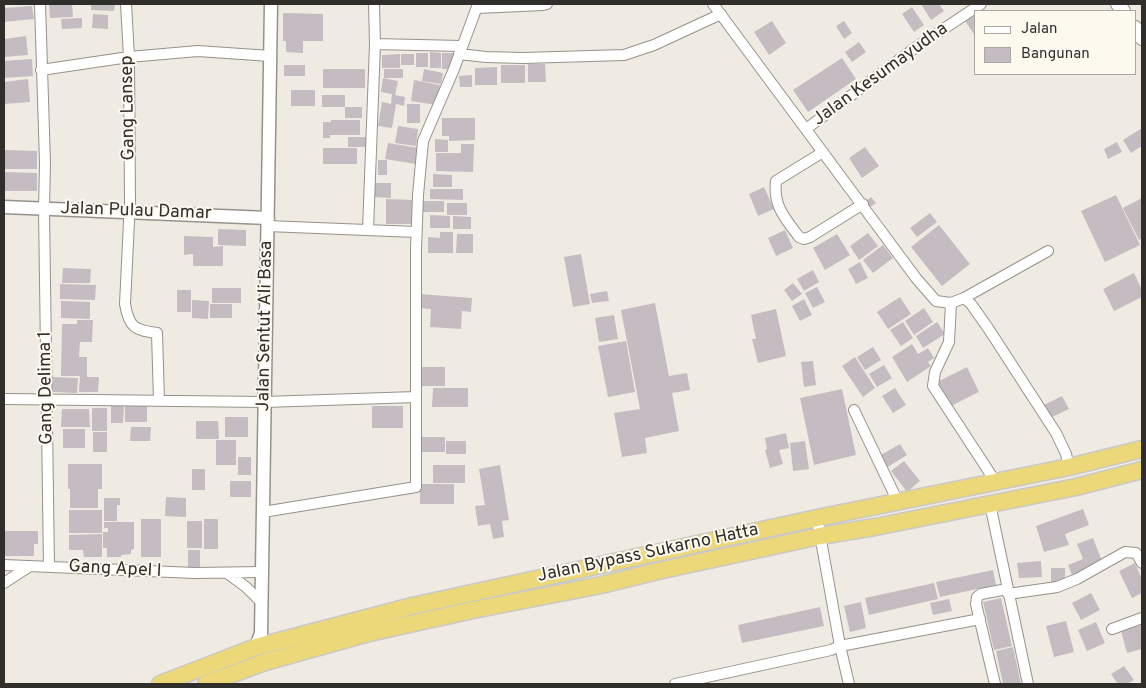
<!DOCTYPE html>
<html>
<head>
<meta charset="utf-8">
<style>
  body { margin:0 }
  #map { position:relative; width:1146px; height:688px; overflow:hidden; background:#f0ebe2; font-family:Overpass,sans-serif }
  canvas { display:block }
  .frame { position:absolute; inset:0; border:5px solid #302e2b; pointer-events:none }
  .legend { position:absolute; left:974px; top:10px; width:162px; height:65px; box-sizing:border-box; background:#fdf9ef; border:1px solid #aba8a1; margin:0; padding:6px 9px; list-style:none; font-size:15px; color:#302e2b }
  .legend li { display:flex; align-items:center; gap:10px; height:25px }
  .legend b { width:25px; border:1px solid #aba8a1 }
</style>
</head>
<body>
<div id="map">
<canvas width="1146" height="688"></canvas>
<div class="frame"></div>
<ul class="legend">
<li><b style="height:6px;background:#fff"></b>Jalan</li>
<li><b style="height:14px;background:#c5bcc2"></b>Bangunan</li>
</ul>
</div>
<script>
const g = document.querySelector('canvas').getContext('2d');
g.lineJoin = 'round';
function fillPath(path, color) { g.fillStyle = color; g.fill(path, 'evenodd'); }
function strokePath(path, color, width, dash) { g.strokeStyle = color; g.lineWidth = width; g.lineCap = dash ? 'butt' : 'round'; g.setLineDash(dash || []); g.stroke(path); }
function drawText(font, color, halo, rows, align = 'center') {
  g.font = font + ' Overpass,sans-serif'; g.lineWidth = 4; g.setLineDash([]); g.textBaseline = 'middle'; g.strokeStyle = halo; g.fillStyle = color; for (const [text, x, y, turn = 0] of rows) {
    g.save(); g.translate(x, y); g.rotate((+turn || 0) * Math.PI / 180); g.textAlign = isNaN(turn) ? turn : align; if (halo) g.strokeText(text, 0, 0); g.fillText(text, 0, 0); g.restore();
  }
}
fillPath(new Path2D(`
  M49 4H72L73 17 50 18Z
  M91 4H115L114 11 91 10Z
  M921 4H939L944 11 931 20Z
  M32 6 34 19 4 22V8Z
  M912 7 924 25 914 32 902 14Z
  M975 12V36L964 19Z
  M283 13 323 14V41H303V53L286 52V41H283Z
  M93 14 108 15V29L92 28Z
  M82 18V28L62 29 61 19Z
  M772 21 786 43 769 55 754 32Z
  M844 21 852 33 844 39 836 26Z
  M26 36 28 55 4 57V39Z
  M859 42 866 52 852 62 845 52Z
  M430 52 441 53V68H430Z
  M416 53H428V67H416Z
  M442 53H453V69H442Z
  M400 54V68H382V55Z
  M401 54H414V65H401Z
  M842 58 856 79 808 112 793 90Z
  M32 59 33 76 4 78V61Z
  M528 64H545L546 82H528Z
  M284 65H305V76H284Z
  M501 65H525V83H501Z
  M497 67V85H475V68Z
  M323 69H365V88H323Z
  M384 69H403V78H384Z
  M424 69 443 73 441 84 422 81Z
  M472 75V87H460L459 76Z
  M383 78 398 81 395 95 405 97 404 106 396 104 392 128 378 126 382 102 391 104 392 94 381 92Z
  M28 79 30 102 4 104V82Z
  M414 80 440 85 436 105 411 101Z
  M291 90H315V106H291Z
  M322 95H345V107H322Z
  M407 104H420V123H407Z
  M345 107H362V118H345Z
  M442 118H475V140L449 141V136H442Z
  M331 120H360V135H330V138H323V122H331Z
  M398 126 418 129 416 146 395 143Z
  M1142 128V146L1131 153 1123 140Z
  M348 137H367V147H348Z
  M435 139 448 140V152H435Z
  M1117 142 1122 152 1108 159 1104 149Z
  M388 143 419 148 416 164 385 159Z
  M461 144H474L473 172 436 171V153H461Z
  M865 147 879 166 862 178 849 158Z
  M323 148H357V164H323Z
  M5 150 37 151V169H5Z
  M378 160H387V175H378Z
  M4 172 37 173V191H4Z
  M433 174 452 175V187H433Z
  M372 183H391V198L372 197Z
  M764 187 774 209 758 216 749 194Z
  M430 189H463V200L430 199Z
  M1116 195 1140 245 1105 262 1081 211Z
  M871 197 876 203 870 207 866 201Z
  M1142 198V238L1139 240 1123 208Z
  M386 199 414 200 413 224H386Z
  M423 201H444V212H423Z
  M447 203H467V215H447Z
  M930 213 937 222 917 237 910 228Z
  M430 215 450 216V228H430Z
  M453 216 471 217V229H453Z
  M939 225 970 264 942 286 911 247Z
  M218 229 246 230V246L218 245Z
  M785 230 793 248 776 256 768 238Z
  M440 232H453V253H428V237L440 238Z
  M868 233 878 246 859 260 850 246Z
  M457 234H473V253H456Z
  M837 234 850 255 825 270 813 248Z
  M184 236 213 237V247L223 246V266H193V254L184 255Z
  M883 245 893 258 873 273 863 260Z
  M581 254 590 304 573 307 564 257Z
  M860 262 868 278 856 284 848 269Z
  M63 268 91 269 90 283H62Z
  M813 270 819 282 804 291 797 279Z
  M1134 273 1142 290V297L1114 311 1103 289Z
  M793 283 802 294 792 301 784 290Z
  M60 284 96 285 95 300 60 299Z
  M817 287 825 302 813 308 805 293Z
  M212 288H241V303H212Z
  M177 290H191V312H177Z
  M607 291 609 301 592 303 590 294Z
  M419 294 472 298 471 312 462 311 461 329 430 327 431 309 418 308Z
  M900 297 911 314 888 329 877 312Z
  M804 299 812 315 800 321 792 306Z
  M192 300 209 301 208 319 192 318Z
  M61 301 90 302V319L61 318Z
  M655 303 669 376 687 373 690 390 672 393 679 431 645 438 647 453 622 457 614 413 640 409 621 310Z
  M210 304H232V318H210Z
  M924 308 933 322 914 335 905 321Z
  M776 309 786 356 758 363 752 339H756L751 315Z
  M614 315 618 339 599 342 595 318Z
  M77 320H93L92 342H80L79 357H87V377H99L98 392H79L80 376H61L62 324H77Z
  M903 322 913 338 901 346 890 330Z
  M937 322 945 334 923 348 916 336Z
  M626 341 635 392 608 397 598 346Z
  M912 344 918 354 928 348 934 358 928 362 931 366 907 382 892 357Z
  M873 347 881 360 865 370 857 357Z
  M855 357 875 388 863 397 842 366Z
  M813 361 816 385 804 387 801 362Z
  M884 365 892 378 877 387 869 374Z
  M422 367H445V386H421Z
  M967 367 979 392 949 407 937 382Z
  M52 377 78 378 77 393 52 392Z
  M433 388H468V407H432Z
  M895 388 906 405 893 413 882 396Z
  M842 389 856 455 814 465 800 398Z
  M1062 396 1069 409 1050 418 1044 405Z
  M111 405 124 406 123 423H111Z
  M125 405 147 406V422H125Z
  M372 406H403V428H372Z
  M92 408H107V431H92Z
  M62 409H89L90 427H61Z
  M225 417H248V437H225Z
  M196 421H218L219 439H196Z
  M131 427H151L150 441H130Z
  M63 429H85V448H63Z
  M93 432H107V452H93Z
  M786 433 789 448 779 450 783 464 770 468 765 450 767 449 765 438Z
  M421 437H445V452H421Z
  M216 440H236V465H216Z
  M446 441H466V454H446Z
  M805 441 809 469 793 471 790 443Z
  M900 444 907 455 886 468 879 456Z
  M238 457H251V475H238Z
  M904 461 920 481 907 492 891 471Z
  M68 464H102V489H98V508H70V489H68Z
  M433 465H465V483H433Z
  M500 465 509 520 502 521 504 537 493 539 490 524 478 526 475 506 485 505 479 469Z
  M192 469H205V490H192Z
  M230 481H251V497H230Z
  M420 484H454V504H420Z
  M166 497 186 498V517L165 516Z
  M104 498H120V505H117V521H104Z
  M1083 509 1089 525 1065 534 1069 545 1044 552 1036 526Z
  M69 510H102V533H69Z
  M141 519H161V557H141Z
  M204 519H218V549H204Z
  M187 521H202V548H187Z
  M104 522H134V549L131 550V554L121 555V557H107V548H103V532H108V528H104Z
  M4 531H38V544H34V556H4Z
  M102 534V557H84L83 550H69V535Z
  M1093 538 1102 561 1087 567 1089 572 1073 578 1068 565 1083 559 1077 544Z
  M188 550H200V569H188Z
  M1041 561 1042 577 1019 578 1017 563Z
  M1135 563 1142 579V593L1132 598 1119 571Z
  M1051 568H1065V583H1051Z
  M993 570 996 585 940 597 936 582Z
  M934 583 938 599 869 615 865 598Z
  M1091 593 1100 610 1081 620 1072 603Z
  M1001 598 1012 646 994 650 983 602Z
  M949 599 952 611 933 615 930 603Z
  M861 602 866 628 850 632 844 606Z
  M820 607 824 626 742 643 738 625Z
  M1066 621 1074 652 1054 657 1046 626Z
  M1096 622 1105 643 1087 651 1078 630Z
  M1142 625V649L1127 653 1121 631Z
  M1013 647 1021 684H1003L996 651Z
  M1124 666 1134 680 1127 684H1118L1111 674Z`), '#c5bcc2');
const minor = new Path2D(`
  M40 4 45 163 44 209 49 567
  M126 4 129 57 130 201 125 304C129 328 135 330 157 333L159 401
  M713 4 916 278 936 301 951 303 964 298 1048 251
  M477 8 543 5 547 4
  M375 44 461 46
  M459 54 486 57 523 58 624 55 654 45 721 14
  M41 70 129 57 198 51 270 56
  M806 129 915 48 981 4
  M823 152 776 181C773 206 785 218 799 237L804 239 810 237 863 204
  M267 226 416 232
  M368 230 375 44 374 4
  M964 298 971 304 988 328 1056 433 1066 454 1069 467
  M951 303 949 342 935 372 933 386 995 481
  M4 399 264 402 416 397
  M854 410 898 502
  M990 504 1028 684
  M263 512 416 487V250L418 195 423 141 454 69 478 4
  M817 518 840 646 849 684
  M4 565 195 573 262 572
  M227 573 246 587 261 602
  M4 583 30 566
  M1008 594 1057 587 1077 579 1125 552 1136 553 1142 563
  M1112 629 1142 618
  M675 684 831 650 840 646 980 619
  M995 684 976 604 977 597 981 594 1007 589`);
const tertiary = new Path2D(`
  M4 207 268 218
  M256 647 261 633 271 4`);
const secondary = new Path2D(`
  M1118 4 1123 11
  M1135 28 1142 38`);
const trunk = new Path2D(`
  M160 684 256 647 412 606 817 518 1069 467 1142 449
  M206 684 265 662 369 633 473 610 601 585 658 571 820 536 875 527 1076 487 1142 470`);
strokePath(minor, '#969289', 12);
strokePath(tertiary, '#969289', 15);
strokePath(secondary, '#969289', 16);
strokePath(trunk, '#c9c9c8', 19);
strokePath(minor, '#fff', 10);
strokePath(tertiary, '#fff', 12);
strokePath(secondary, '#fff', 14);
strokePath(trunk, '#ecd878', 16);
drawText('18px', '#302e2b', '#fdf9ef', [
  ["Jalan Kesumayudha",881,75,-36],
  ["Gang Lansep",129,108,-91],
  ["Jalan Pulau Damar",136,212,2],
  ["Jalan Sentut Ali Basa",266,326,-89],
  ["Gang Delima 1",47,388,-91],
  ["Jalan Bypass Sukarno Hatta",648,554,-12],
  ["Gang Apel I",115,570,3]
]);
</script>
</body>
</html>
